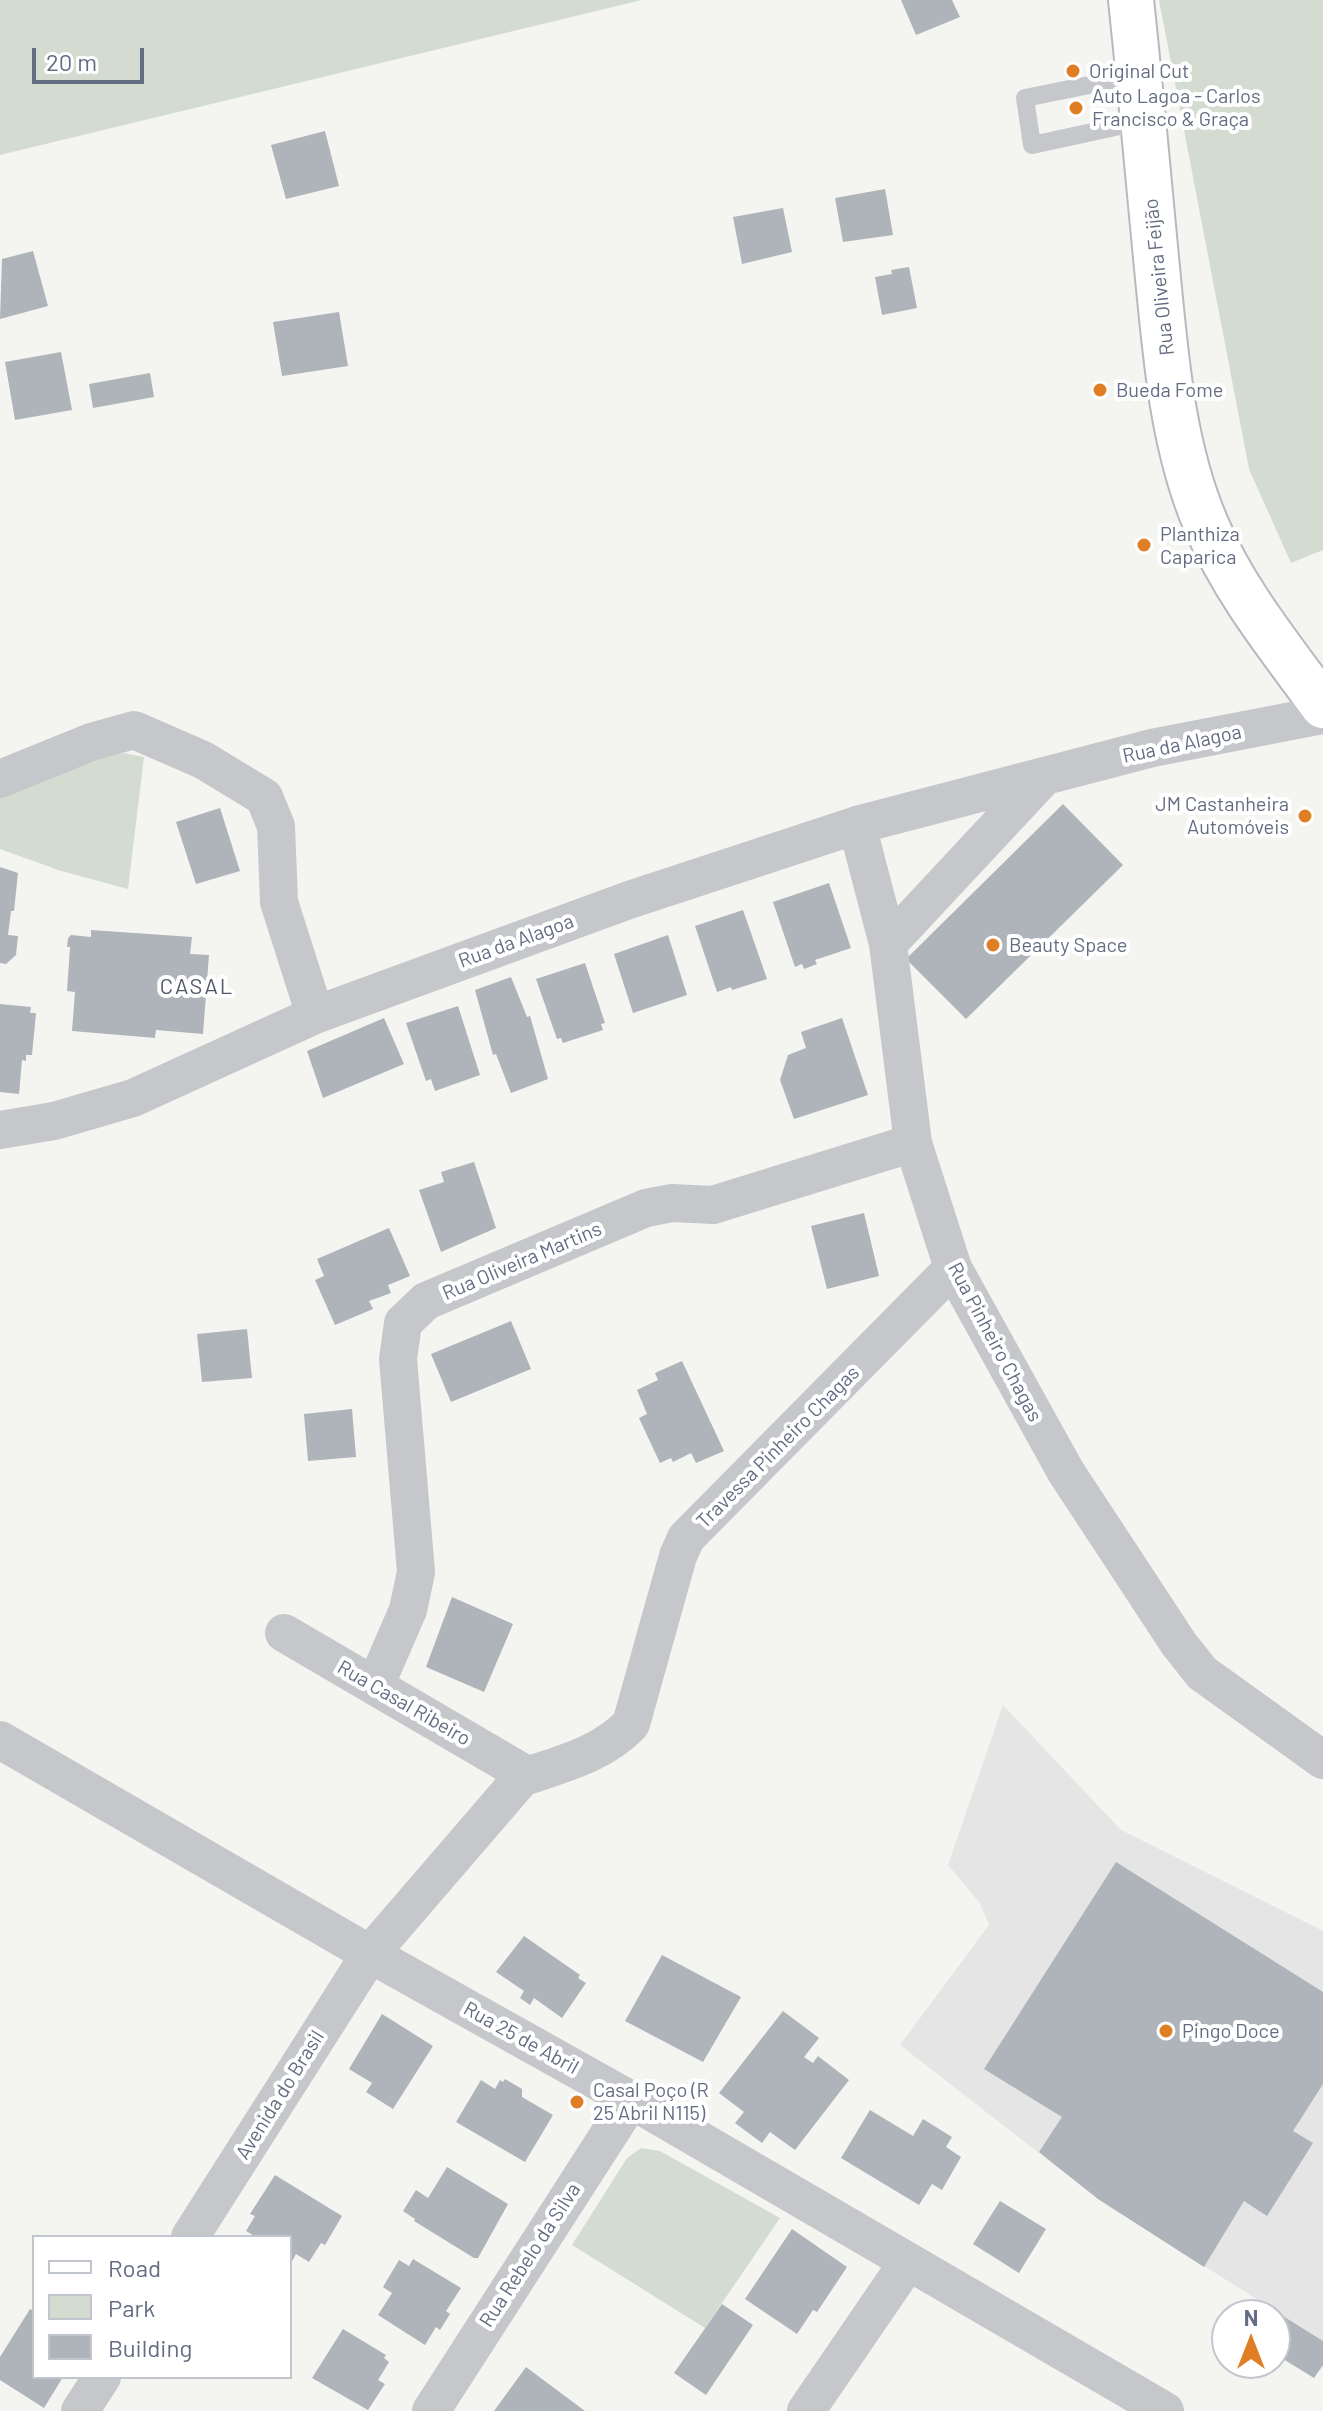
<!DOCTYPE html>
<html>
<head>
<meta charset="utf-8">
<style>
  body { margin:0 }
  #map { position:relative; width:1323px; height:2411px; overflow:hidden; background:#f4f5f1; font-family:Barlow,sans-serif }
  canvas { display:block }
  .legend { position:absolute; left:32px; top:2235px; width:260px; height:144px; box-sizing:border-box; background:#fff; border:2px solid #c1c5cd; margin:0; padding:10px 14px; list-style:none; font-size:24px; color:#646d82 }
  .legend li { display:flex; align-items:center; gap:16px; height:40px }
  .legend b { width:40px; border:2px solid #c1c5cd }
  .north { position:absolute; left:1211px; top:2299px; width:80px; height:80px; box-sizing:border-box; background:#fff; border:2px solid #c1c5cd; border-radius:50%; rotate:0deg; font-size:22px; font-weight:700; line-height:32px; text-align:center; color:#646d82 }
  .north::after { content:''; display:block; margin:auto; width:28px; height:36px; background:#e07e25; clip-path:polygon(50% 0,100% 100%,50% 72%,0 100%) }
  .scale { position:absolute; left:32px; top:48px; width:112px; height:36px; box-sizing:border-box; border:4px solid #646d82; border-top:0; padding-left:10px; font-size:24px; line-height:28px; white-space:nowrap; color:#646d82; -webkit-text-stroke:6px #fff; paint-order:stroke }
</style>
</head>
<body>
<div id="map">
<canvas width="1323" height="2411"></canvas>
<ul class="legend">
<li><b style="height:10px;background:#fff"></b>Road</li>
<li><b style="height:22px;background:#d4dcd2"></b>Park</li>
<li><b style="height:22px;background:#afb3ba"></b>Building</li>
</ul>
<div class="north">N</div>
<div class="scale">20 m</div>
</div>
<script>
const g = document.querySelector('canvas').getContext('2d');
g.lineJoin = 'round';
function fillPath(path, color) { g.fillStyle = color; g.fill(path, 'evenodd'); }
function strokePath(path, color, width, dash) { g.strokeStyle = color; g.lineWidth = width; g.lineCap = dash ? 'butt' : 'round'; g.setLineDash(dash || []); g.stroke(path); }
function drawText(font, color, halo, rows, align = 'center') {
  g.font = font + ' Barlow,sans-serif'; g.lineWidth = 8; g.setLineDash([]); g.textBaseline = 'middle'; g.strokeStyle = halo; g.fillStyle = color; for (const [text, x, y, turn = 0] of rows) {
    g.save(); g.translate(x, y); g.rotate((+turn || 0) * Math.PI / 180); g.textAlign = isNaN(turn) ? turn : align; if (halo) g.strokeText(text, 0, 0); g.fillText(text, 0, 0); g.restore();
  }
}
fillPath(new Path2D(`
  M1003 1705 1121 1830 1323 1931V2341L1098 2199 900 2045 989 1925 980 1903 948 1865Z`), '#e4e5e4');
fillPath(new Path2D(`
  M0 0H642L0 155Z
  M1159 0H1323V550L1291 563 1249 469Z
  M124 753 144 757 128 889 61 871 0 849V797L103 757Z
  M641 2148 660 2151 780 2218 705 2328 572 2245 627 2158Z`), '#d4dcd2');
fillPath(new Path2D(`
  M901 0H952L960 17 916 35Z
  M325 131 339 186 286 199 271 145Z
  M885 189 893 235 843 242 835 198Z
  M783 208 792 252 742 264 733 217Z
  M33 251 48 306 0 319 2 259Z
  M909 267 917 308 882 315 875 277 892 274 891 270Z
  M339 312 348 366 282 376 273 322Z
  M61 352 72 410 15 420 5 362Z
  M150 373 154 397 93 408 89 384Z
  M1063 804 1123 865 966 1019 906 959Z
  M220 808 240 871 196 884 176 822Z
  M0 867 18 873 14 911H11L8 935 18 936 16 955 6 964 0 963Z
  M829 883 851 948 815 960 817 964 804 969 802 964 795 967 773 902Z
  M743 910 767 979 732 990 731 987 717 992 695 926Z
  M91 930 192 937 190 954 209 955 203 1034 156 1030 155 1038 72 1031 75 992 67 991 70 947H67L68 938 71 935 91 937Z
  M668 935 687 995 633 1013 614 954Z
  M585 963 605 1023 601 1024 603 1030 563 1043 561 1038 557 1039 536 979Z
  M511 977 527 1017 530 1016 548 1079 511 1093 496 1054 493 1055 475 990Z
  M0 1004 31 1007 30 1013H36L32 1055H26V1061L22 1060 19 1094 0 1092Z
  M458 1006 480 1075 435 1091 431 1079 426 1081 406 1023Z
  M384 1018 404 1064 323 1098 307 1051Z
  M842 1018 868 1095 794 1119 780 1080 788 1055 806 1048 801 1032Z
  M474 1162 496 1228 441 1252 419 1190 444 1182 441 1172Z
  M864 1213 879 1276 827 1289 811 1226Z
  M389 1228 410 1276 388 1285 391 1293 369 1301 373 1309 335 1325 315 1280 324 1276 317 1259Z
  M511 1321 531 1369 451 1402 431 1354Z
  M247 1329 252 1378 202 1382 197 1334Z
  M682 1361 724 1451 696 1463 691 1453 673 1462 671 1458 660 1463 639 1418 647 1414 637 1390 658 1380 655 1373Z
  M352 1409 356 1457 308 1461 304 1414Z
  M452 1597 513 1624 484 1692 426 1667Z
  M1116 1862 1323 1992V2084L1293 2131 1313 2143 1267 2216 1244 2201 1204 2267 1098 2199 1039 2152 1062 2117 984 2069Z
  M524 1936 580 1975 578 1978 586 1983 562 2018 534 1998 530 2005 520 1998 524 1991 496 1972Z
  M662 1955 741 1997 703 2062 625 2021Z
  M783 2011 819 2038 804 2057 813 2063 818 2056 849 2080 795 2150 770 2132 762 2143 735 2123 744 2112 719 2093Z
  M382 2014 433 2046 393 2109 366 2092 372 2083 349 2069Z
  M505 2079 522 2089V2097L553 2115 525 2162 456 2122 481 2080 495 2089 500 2080 503 2082Z
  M870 2110 913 2136 923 2119 952 2137 946 2147 961 2157 942 2190 932 2184 919 2205 841 2158Z
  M447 2167 508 2204 478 2258H474L414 2221 415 2219 403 2211 416 2190 428 2198Z
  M275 2175 342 2216 325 2245 321 2243 309 2262 296 2254 290 2265V2237H256L246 2231 255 2216 250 2214Z
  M1000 2201 1046 2229 1019 2273 973 2244Z
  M792 2229 847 2267 817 2312 813 2310 797 2334 745 2299Z
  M413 2259 461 2288 446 2311 450 2314 440 2330 436 2327 425 2345 378 2315 392 2293 383 2287 399 2260 409 2266Z
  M722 2304 753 2325 706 2395 674 2373Z
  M30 2309 34 2311V2377H63L44 2408 0 2380V2357Z
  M1275 2311 1323 2341V2365L1314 2378 1275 2354Z
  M343 2329 386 2355 384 2358 389 2362 378 2380 385 2384 368 2410 312 2378Z
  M526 2367 585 2411H494Z`), '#afb3ba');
const primary = new Path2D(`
  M1131 0C1141 93 1149 186 1158 278 1166 360 1173 446 1205 522 1233 590 1280 647 1323 706`);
strokePath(primary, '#b7b9be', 48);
strokePath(new Path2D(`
  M1139 75 1025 98 1032 145 1143 121`), '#c5c7cb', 18);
strokePath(new Path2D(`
  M0 779 91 742 134 730 203 760 264 797 276 826 279 902 315 1015
  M857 825 888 944 913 1143 953 1268 1066 1472 1179 1644 1202 1673 1323 1760
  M888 944 1042 779
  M0 1130 54 1121 133 1098 315 1015 629 900 857 825 1152 748 1323 715
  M284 1633 525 1774
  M375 1686 408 1610 416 1572 398 1359 403 1323 426 1301 646 1208 672 1203 713 1205 913 1143
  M0 1740 370 1954 631 2100 1165 2411
  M190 2237 370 1954 525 1774 527 1776C565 1763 602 1754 631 1724L678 1556 686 1538 953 1268
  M80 2411 102 2377
  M431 2411 631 2100
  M806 2411 908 2262`), '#c5c7cb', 38);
strokePath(primary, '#fff', 44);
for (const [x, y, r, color] of [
  [1073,71,8,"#e07e25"],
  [1076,108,8,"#e07e25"],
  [1100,390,8,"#e07e25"],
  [1144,545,8,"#e07e25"],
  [1305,816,8,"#e07e25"],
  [993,945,8,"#e07e25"],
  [1166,2031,8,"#e07e25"],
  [577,2102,8,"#e07e25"]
]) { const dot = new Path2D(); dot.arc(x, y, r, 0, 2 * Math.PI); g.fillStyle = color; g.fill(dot); strokePath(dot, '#fff', 3); }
drawText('20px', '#646d82', '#fff', [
  ["Original Cut",1089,71],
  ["Auto Lagoa - Carlos",1092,96],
  ["Francisco & Graça",1092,119],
  ["Bueda Fome",1116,390],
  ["Planthiza",1160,534],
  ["Caparica",1160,557],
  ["JM Castanheira",1289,804,"right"],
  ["Automóveis",1289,827,"right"],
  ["Beauty Space",1009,945],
  ["Pingo Doce",1182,2031],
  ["Casal Poço (R",593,2090],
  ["25 Abril N115)",593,2113]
], 'left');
drawText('20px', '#646d82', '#fff', [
  ["Rua Oliveira Feijão",1159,277,-96],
  ["Rua da Alagoa",1182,744,-12],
  ["Rua da Alagoa",516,941,-20],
  ["Rua Oliveira Martins",522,1261,-23],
  ["Rua Pinheiro Chagas",995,1342,62],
  ["Travessa Pinheiro Chagas",778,1447,-45],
  ["Rua Casal Ribeiro",404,1703,30],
  ["Rua 25 de Abril",521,2038,29],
  ["Avenida do Brasil",280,2095,-58],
  ["Rua Rebelo da Silva",530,2255,-57]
]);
g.letterSpacing = '2px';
drawText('22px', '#525867', '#fff', [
  ["CASAL",197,987]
]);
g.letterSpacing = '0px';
</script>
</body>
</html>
